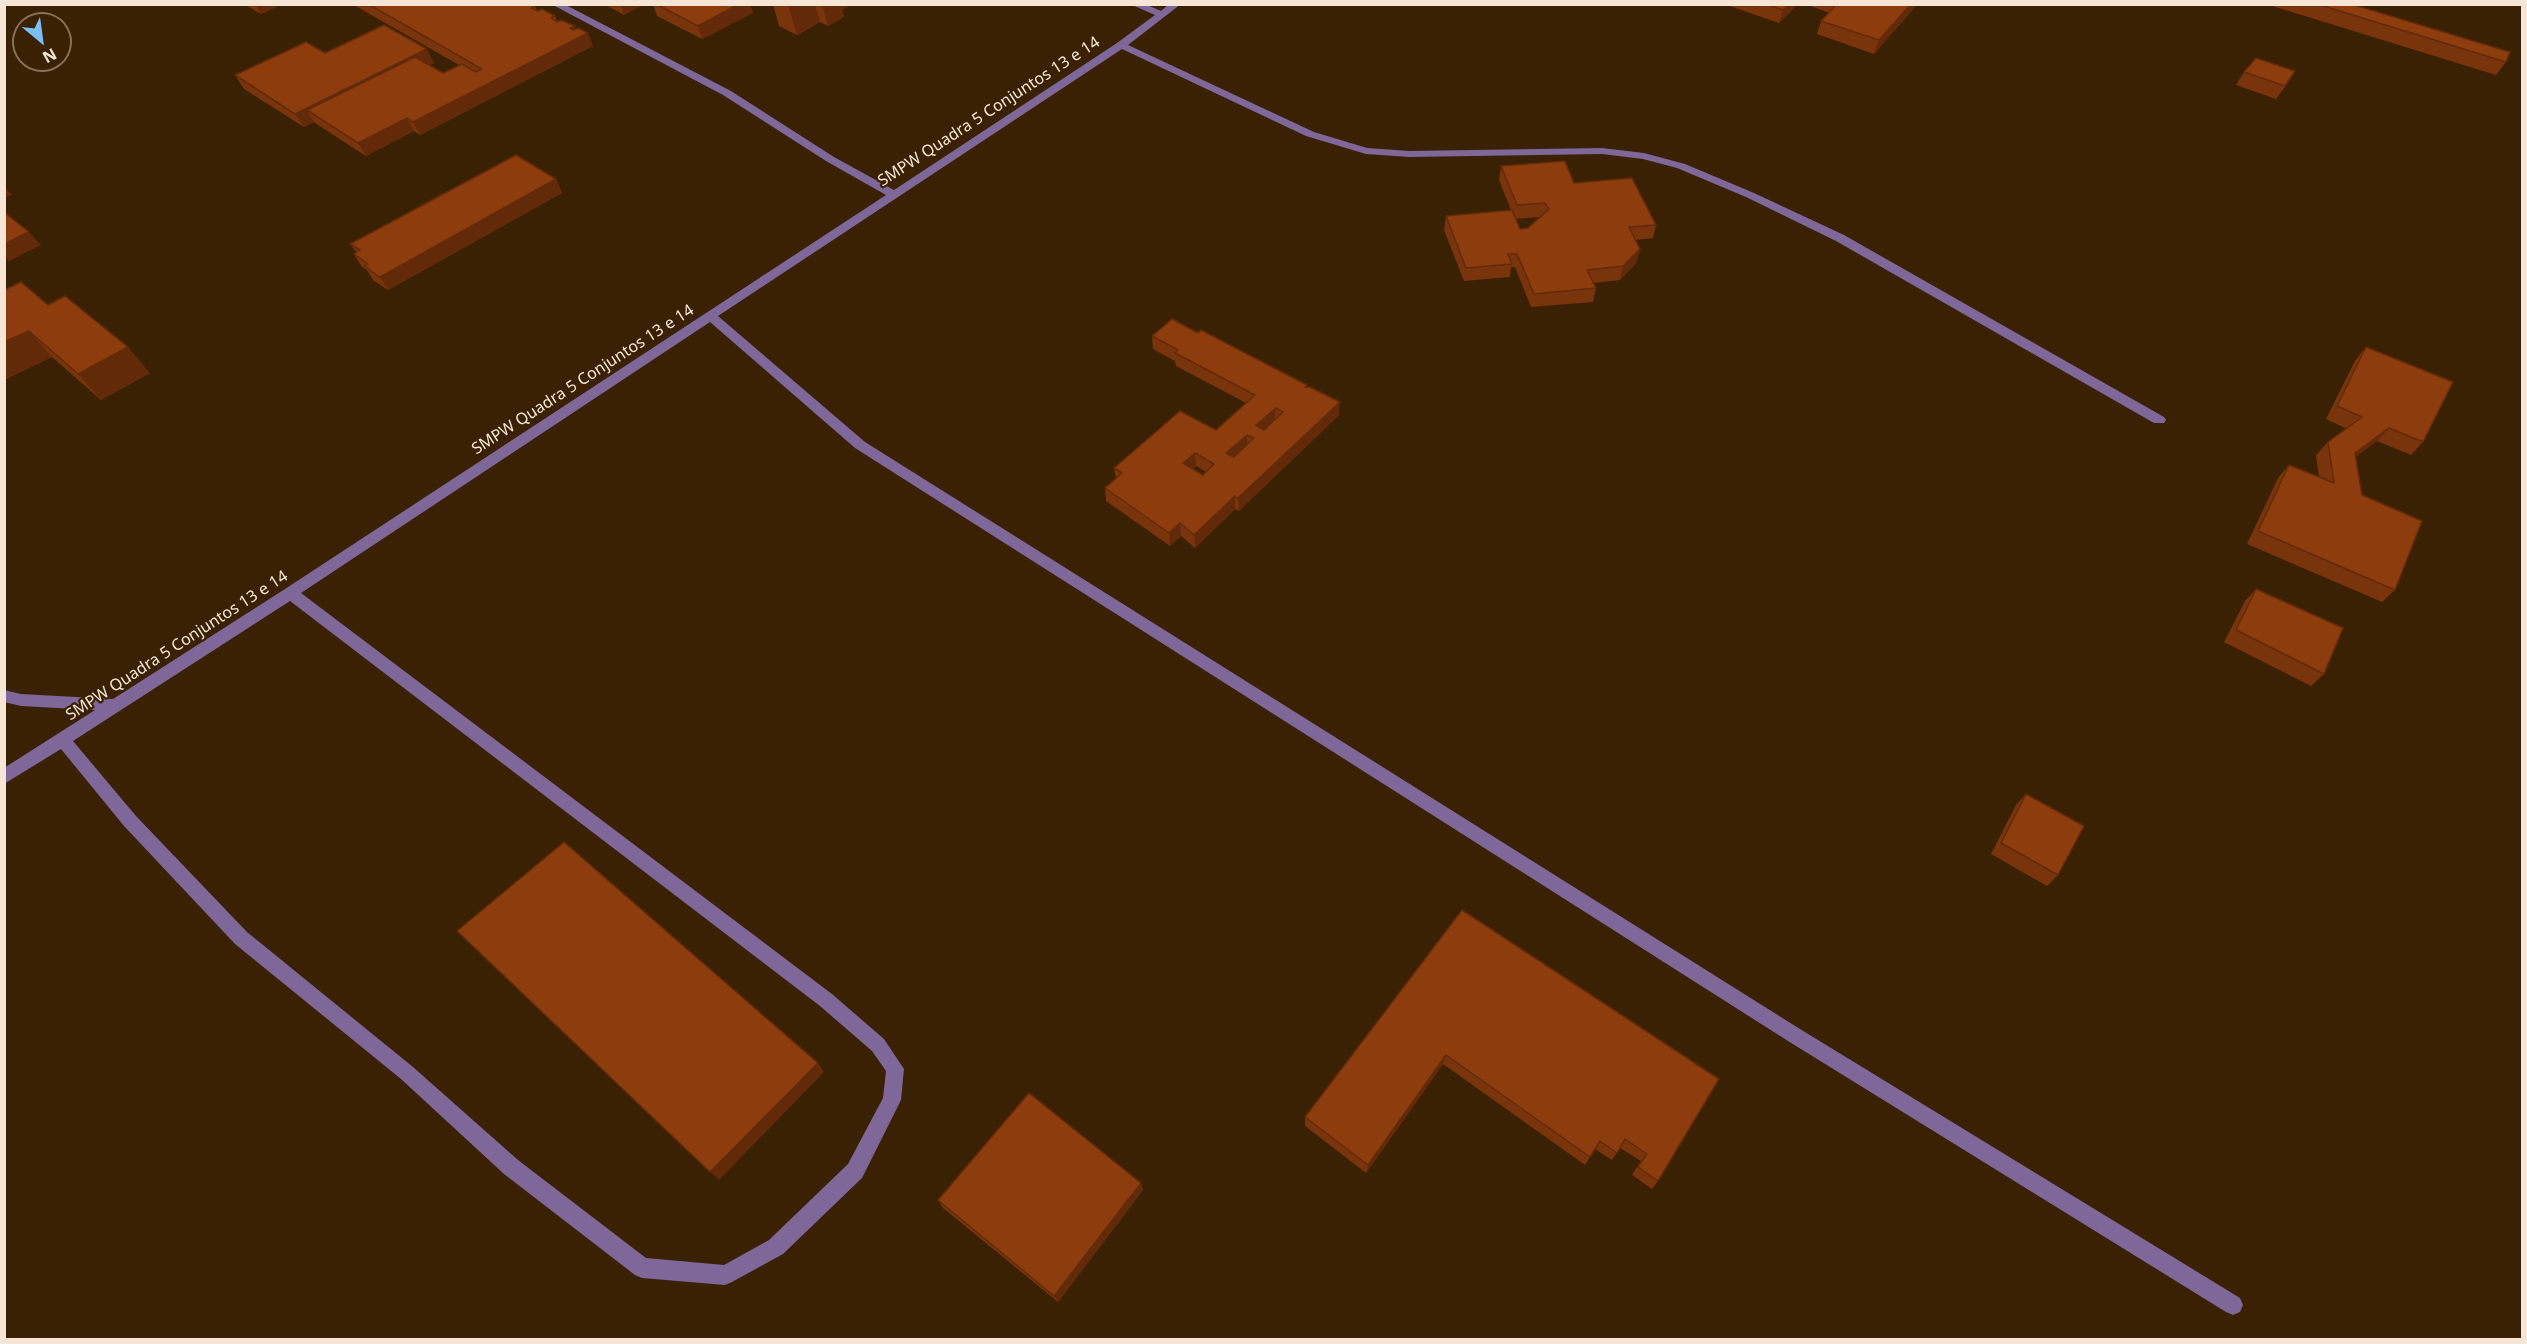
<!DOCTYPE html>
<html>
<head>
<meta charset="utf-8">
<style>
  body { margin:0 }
  #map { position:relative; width:2527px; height:1344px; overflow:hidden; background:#3a2104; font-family:"Noto Sans",sans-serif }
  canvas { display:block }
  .frame { position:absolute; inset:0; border:6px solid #f7e6d6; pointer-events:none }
  .north { position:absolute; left:12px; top:12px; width:60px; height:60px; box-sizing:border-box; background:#3a2104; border:2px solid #867058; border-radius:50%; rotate:151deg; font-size:16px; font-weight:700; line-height:24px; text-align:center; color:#f7e6d6 }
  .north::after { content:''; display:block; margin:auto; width:21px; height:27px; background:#7abff8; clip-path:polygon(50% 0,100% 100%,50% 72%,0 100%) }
</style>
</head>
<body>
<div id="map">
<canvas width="2527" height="1344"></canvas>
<div class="frame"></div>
<div class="north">N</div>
</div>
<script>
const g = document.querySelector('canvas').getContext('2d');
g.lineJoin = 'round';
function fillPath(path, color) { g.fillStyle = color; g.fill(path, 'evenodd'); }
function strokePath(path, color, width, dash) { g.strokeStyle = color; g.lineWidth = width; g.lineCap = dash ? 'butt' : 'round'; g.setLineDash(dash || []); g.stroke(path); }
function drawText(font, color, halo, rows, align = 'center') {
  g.font = font + ' "Noto Sans",sans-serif'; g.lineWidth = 4.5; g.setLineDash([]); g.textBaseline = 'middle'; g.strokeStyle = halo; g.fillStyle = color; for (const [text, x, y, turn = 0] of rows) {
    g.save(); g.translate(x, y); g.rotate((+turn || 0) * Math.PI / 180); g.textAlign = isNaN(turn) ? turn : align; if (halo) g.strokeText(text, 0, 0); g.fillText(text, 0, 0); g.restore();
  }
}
fillPath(new Path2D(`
  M551 4H564L731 91 834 157 894 190 1117 43 1155 15 1130 4H1145L1161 11 1169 4H1181L1128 45 1314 132 1367 148 1409 151 1602 148 1644 153 1685 164 1754 193 1844 235 2164 417 2166 420 2164 423H2154L1836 241 1746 197 1677 168 1643 159 1602 154 1409 157 1366 154 1306 136 1122 49 718 316 865 442 1800 1029 2240 1298 2243 1305 2240 1312 2233 1315 2226 1312 1788 1041 855 448 710 322 301 593 832 994 884 1039 904 1069 901 1100 862 1178 783 1254 732 1282 725 1285 642 1278 635 1275 504 1174 401 1079 235 944 124 826 61 749 4 784V768L95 710 21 706 4 702V690L21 694 113 699 285 589 886 195 826 161 723 95ZM290 601 820 1006 872 1051 886 1071 883 1098 848 1164 769 1240 724 1265 646 1258 518 1160 413 1067 247 932 136 816 73 741Z`), '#7f679a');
fillPath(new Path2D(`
  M244 4H274L276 7 261 14Z
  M352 4H533L538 11 555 16 557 21 575 26 576 29 593 46 420 135 414 131 366 156 315 123 314 122 304 127 244 89 235 75 325 53 434 63 429 65 443 73 459 65Z
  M604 4H644L624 15Z
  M653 4H750L753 13 702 39 657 16Z
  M773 4H852L842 10 844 17 828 26 820 22 797 35 779 26Z
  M1724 4H1798L1779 23Z
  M1806 4H1916L1915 7 1874 54 1817 34 1821 21 1829 13Z
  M2266 4H2351L2506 62 2496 75Z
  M2244 72 2287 84 2276 99 2236 85Z
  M1501 166 1574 183 1656 225 1653 238 1635 240 1640 249 1636 263 1620 280 1593 283 1596 288 1593 302 1531 307 1515 267H1511L1510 277 1464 281 1444 230 1446 216 1511 210 1499 180ZM1540 217 1528 228 1520 229 1516 219Z
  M556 179 562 193 388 290 373 280 367 270 362 267 354 254 356 252 350 244Z
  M48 305 150 373 101 400 52 357 4 380Z
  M1152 336 1307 387 1339 415 1239 511 1235 509 1195 548 1181 536 1170 546 1106 501 1105 488 1116 479 1114 468 1216 430 1246 403 1176 366 1175 361 1153 349ZM1196 466 1206 472 1203 475 1193 469Z
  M2366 347 2423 442 2411 455 2377 441 2355 457 2362 495 2395 590 2382 602 2247 544 2278 478 2289 465 2319 477 2316 455 2328 442 2347 429 2326 419 2355 361Z
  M2256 589 2324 674 2311 686 2224 642 2245 601Z
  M2026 794 2058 875 2047 886 1991 854 2016 805Z
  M1462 910 1719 1079 1658 1181 1652 1189 1632 1175 1641 1161 1620 1148 1612 1160 1595 1149 1585 1165 1443 1064 1366 1173 1305 1126V1117Z
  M1141 1183 1143 1190 1058 1302 943 1208 938 1200Z`), '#79340c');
fillPath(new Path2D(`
  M255 4H274L276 7 261 14Z
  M620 4H644L624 15Z
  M739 4H750L753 13 702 39 698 26Z
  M788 4H815L820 22 797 35Z
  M822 4H852L842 10 844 17 828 26Z
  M1789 4H1798L1779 23 1783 10Z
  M1911 4H1916L1915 7 1874 54 1879 40Z
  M575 26 579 37 588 33 593 46 420 135 413 122Z
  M427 49 434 63 321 119 307 110 314 122 304 127 295 114Z
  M407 118 414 131 366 156 358 143Z
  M556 179 562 193 388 290 380 277Z
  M4 187 12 195 4 198Z
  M29 232 41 245 9 261 4 256V244Z
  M1640 249 1636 263 1620 280 1623 266Z
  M29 331 52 357 4 380V342Z
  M128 347 150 373 101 400 78 374Z
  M1340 402 1339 415 1239 511 1238 498Z
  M1276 408 1275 421 1256 439V425Z
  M2389 428 2377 441 2343 466 2355 453Z
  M1247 435V448L1227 466 1226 453Z
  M1195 453 1196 466 1184 477 1183 463Z
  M1235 496V509L1195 548 1194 535Z
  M1180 523 1181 536 1170 546 1169 533Z
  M1446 1055 1443 1064 1366 1173 1368 1165Z
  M818 1063 824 1072 719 1180 710 1172Z
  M1141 1183 1143 1190 1058 1302 1054 1296Z`), '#632a0a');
const building = new Path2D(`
  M368 4H533L535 6 531 8 538 11 542 9 555 16 551 18 557 22 561 20 575 26 570 28 573 30 578 28 588 33 413 122 407 118 358 143 307 110 415 57 443 73 462 64 476 72 482 69Z
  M656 4H739L698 26Z
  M1766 4H1789L1783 10Z
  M1837 4H1911L1879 40 1821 21Z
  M2317 4H2351L2510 52 2506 62Z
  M384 25 427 49 295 114 235 75 306 42 325 53Z
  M2256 58 2295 71 2285 86 2244 72Z
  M516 155 556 179 380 277 364 266 368 264 354 254 360 250 350 244Z
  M1565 161 1574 183 1632 178 1656 225 1629 227 1640 249 1623 266 1587 270 1596 288 1534 294 1517 254H1508L1512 264 1466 268 1446 216 1512 210 1520 229 1528 228 1549 209 1545 203 1517 205 1501 166Z
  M4 213H5L29 232 4 244Z
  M21 282 48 305 65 296 128 347 78 374 29 331 4 342V290Z
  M1172 319 1198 333 1201 330 1307 385 1305 387H1310L1340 402 1238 498 1235 496 1194 535 1180 523 1169 533 1105 488 1122 473 1114 468 1180 411 1216 430 1255 395 1175 353 1178 350 1152 336ZM1276 408 1283 412 1264 430 1256 425ZM1247 435 1254 438 1234 457 1226 453ZM1195 453 1214 464 1203 475 1183 463Z
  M2366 347 2453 382 2423 442 2389 428 2355 453 2362 495 2422 521 2395 590 2258 531 2289 465 2334 483 2328 442 2362 417 2337 406Z
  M2256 589 2343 628 2324 674 2236 630Z
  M2026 794 2084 826 2058 875 2001 843Z
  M564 842 818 1063 710 1172 457 931Z
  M1462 910 1719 1079 1658 1181 1638 1167 1647 1154 1625 1139 1617 1153 1600 1141 1590 1157 1446 1055 1368 1165 1305 1117Z
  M1029 1093 1141 1183 1054 1296 938 1200Z`);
fillPath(building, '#8d3c0e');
strokePath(building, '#632a0a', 1.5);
drawText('16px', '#f7e6d6', '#3a2104', [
  ["SMPW Quadra 5 Conjuntos 13 e 14",989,112,-33],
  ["SMPW Quadra 5 Conjuntos 13 e 14",583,380,-33],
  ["SMPW Quadra 5 Conjuntos 13 e 14",177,646,-33]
]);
</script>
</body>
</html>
